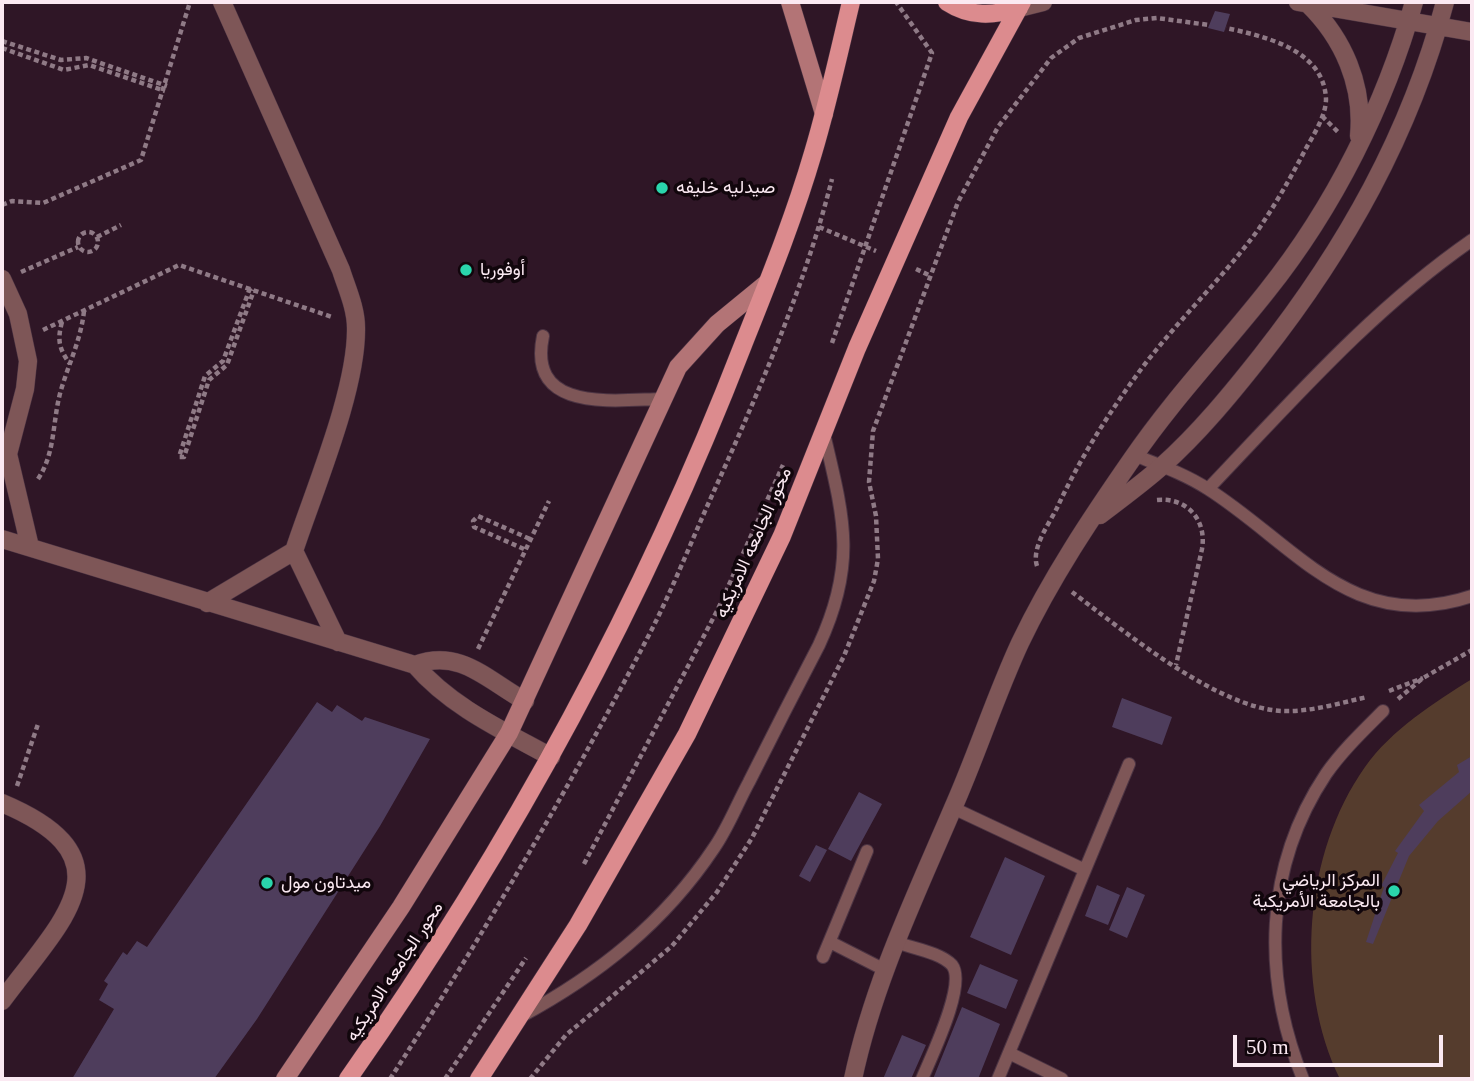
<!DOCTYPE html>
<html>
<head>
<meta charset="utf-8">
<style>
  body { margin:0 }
  #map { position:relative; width:1474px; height:1081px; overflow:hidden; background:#2f1626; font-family:"Times New Roman",serif }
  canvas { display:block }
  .frame { position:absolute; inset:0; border:4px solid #fbe9f2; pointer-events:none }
  .scale { position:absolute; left:1233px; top:1035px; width:210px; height:32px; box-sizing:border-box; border:4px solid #fbe9f2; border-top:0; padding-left:9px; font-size:21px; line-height:24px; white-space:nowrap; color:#fbe9f2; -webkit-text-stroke:5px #11060c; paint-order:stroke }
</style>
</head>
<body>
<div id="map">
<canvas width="1474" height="1081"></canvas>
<div class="frame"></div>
<div class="scale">50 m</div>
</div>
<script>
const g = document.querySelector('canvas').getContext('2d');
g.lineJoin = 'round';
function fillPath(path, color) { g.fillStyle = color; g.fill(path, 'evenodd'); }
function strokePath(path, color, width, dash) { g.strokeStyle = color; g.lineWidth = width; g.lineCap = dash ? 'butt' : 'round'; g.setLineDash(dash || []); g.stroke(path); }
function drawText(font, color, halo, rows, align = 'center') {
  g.font = font + ' "Times New Roman",Vazirmatn,serif'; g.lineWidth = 7; g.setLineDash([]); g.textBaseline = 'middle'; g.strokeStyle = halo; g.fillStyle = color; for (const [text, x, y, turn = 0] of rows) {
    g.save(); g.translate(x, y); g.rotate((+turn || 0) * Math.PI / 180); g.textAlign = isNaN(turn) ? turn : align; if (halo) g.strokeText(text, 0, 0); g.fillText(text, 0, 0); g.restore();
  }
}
fillPath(new Path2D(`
  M1472 679V1079H1340C1294 985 1304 853 1365 767 1391 730 1435 702 1472 679Z`), '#553c2d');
fillPath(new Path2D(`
  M1215 11 1230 14 1224 32 1208 28Z
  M1122 698 1172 717 1162 745 1112 727Z
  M317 702 332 712 337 705 362 721 365 717 430 739 380 826 257 1019 214 1079H72L114 1009 99 1000 108 984 104 981 123 952 127 955 137 941 147 947Z
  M1472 756V791L1438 821 1409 856 1373 944 1366 942 1384 887 1381 886 1398 853 1395 851 1424 811 1419 805 1459 772 1457 765Z
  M859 792 882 804 851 861 828 849Z
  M816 845 827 850 810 882 799 876Z
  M1005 857 1045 876 1011 955 970 937Z
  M1097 885 1120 895 1108 925 1085 916Z
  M1127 887 1145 895 1127 938 1109 930Z
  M980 964 1018 980 1006 1009 967 993Z
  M962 1007 1000 1024 978 1079H933Z
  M902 1035 926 1045 911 1079H883Z`), '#4e3d5c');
const lane = new Path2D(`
  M543 336C527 413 614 400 661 399
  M1134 455C1159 465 1185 474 1208 489 1296 545 1353 636 1472 596
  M1208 489C1292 401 1371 310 1472 240
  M953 808 1085 870
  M830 942 885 970
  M896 942C911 948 940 952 952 965 967 984 931 1057 922 1079
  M823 957 867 851
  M520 1017C598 975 664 923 714 848 728 828 737 804 749 782 772 736 795 691 819 645 857 563 844 518 824 434
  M1009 1053 1062 1079
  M998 1079 1129 764
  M1303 1079C1262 977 1264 867 1326 774 1342 751 1363 731 1383 711`);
const street = new Path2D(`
  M1298 2 1472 32
  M1308 4C1343 38 1364 85 1359 136
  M1019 8 1043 2
  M2 279 18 314 28 361 25 389 8 454 30 547
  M1100 515C1121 499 1143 483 1162 466 1199 433 1231 394 1261 356 1346 248 1410 134 1445 2
  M2 539 415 665C451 707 504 731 551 757
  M294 551 338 642
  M207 603 294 551C314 490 357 390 356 328 356 308 347 289 341 270L222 2
  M415 665C460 648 487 680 525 701
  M2 803C135 859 61 921 2 1001
  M853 1079C873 984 915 897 953 808 977 754 995 697 1020 643 1051 578 1091 518 1132 459 1173 399 1222 348 1267 291 1334 207 1385 105 1414 2`);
const secondary = new Path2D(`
  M790 2 824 114
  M285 1079 401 907 509 733 678 367 717 324 767 283`);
const primary = new Path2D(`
  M947 2C970 17 993 16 1019 8
  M348 1079C508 851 642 606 743 345 768 282 794 218 813 153 828 103 839 52 851 2
  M479 1079 578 925 687 734 782 536 857 348 959 117 1022 2`);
strokePath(lane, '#4c3443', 14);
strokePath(street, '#4c3443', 19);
strokePath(secondary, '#4c3443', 19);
strokePath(primary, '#4c3443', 19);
strokePath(new Path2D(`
  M2 41 61 60 86 58 167 86
  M2 48 64 70 89 65 165 91
  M1322 116 1338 132
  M2 205 12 201 43 203 141 160 190 2
  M819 227 876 251
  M78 242a10 10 0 1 1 20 0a10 10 0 1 1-20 0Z
  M97 237 121 225
  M916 269 931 276
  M21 272 78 247
  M250 288 223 361 205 376 179 457H184L209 380 227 365 254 290
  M62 322C57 340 59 349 70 364
  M43 330 179 265 332 317
  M832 343 932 53 896 2
  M38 479C56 452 52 421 61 390 69 363 81 339 84 311
  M1157 500C1187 497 1207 520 1202 549L1176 665
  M524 549 474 527 473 521 478 516 530 539
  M1037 566C1031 548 1049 524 1057 508 1079 460 1108 414 1139 372 1176 322 1221 280 1258 230 1275 205 1290 179 1304 152 1312 137 1326 117 1326 99 1324 49 1263 36 1226 28
  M1072 592C1124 631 1218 709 1283 711 1311 712 1340 703 1367 697
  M478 649 549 501
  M1389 691 1423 678
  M1398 699 1423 678 1472 650
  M17 786 38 724
  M584 864 718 609 783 465
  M390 1079C484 934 571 785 651 631 674 586 693 537 714 491 759 391 805 286 832 179
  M445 1079 526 958
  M530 1079 566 1035 672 946 717 892 752 838 844 656 874 581 878 559 876 516 869 482 873 431 958 202 998 127 1051 58 1079 38 1136 20 1157 18 1209 25`), '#8f7a86', 4.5, [5, 3.5]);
strokePath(lane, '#7e5657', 12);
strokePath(street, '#7e5657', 18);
strokePath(secondary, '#b37476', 18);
strokePath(primary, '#dc8b8e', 18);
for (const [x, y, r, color] of [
  [662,188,7,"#2ad5ac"],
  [466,270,7,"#2ad5ac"],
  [267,883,7,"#2ad5ac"],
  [1394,891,7,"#2ad5ac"]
]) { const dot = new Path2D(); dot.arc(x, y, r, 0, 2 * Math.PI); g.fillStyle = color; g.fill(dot); strokePath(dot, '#11060c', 2.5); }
drawText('18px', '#fbe9f2', '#11060c', [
  ["صيدليه خليفه",676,188],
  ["أوفوريا",480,270],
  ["المركز الرياضي",1380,881,"right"],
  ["بالجامعة الأمريكية",1380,902,"right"],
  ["ميدتاون مول",281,883]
], 'left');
drawText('18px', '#fbe9f2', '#11060c', [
  ["محور الجامعه الامريكيه",754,543,-66],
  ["محور الجامعه الامريكيه",395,972,-57]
]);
</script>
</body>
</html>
